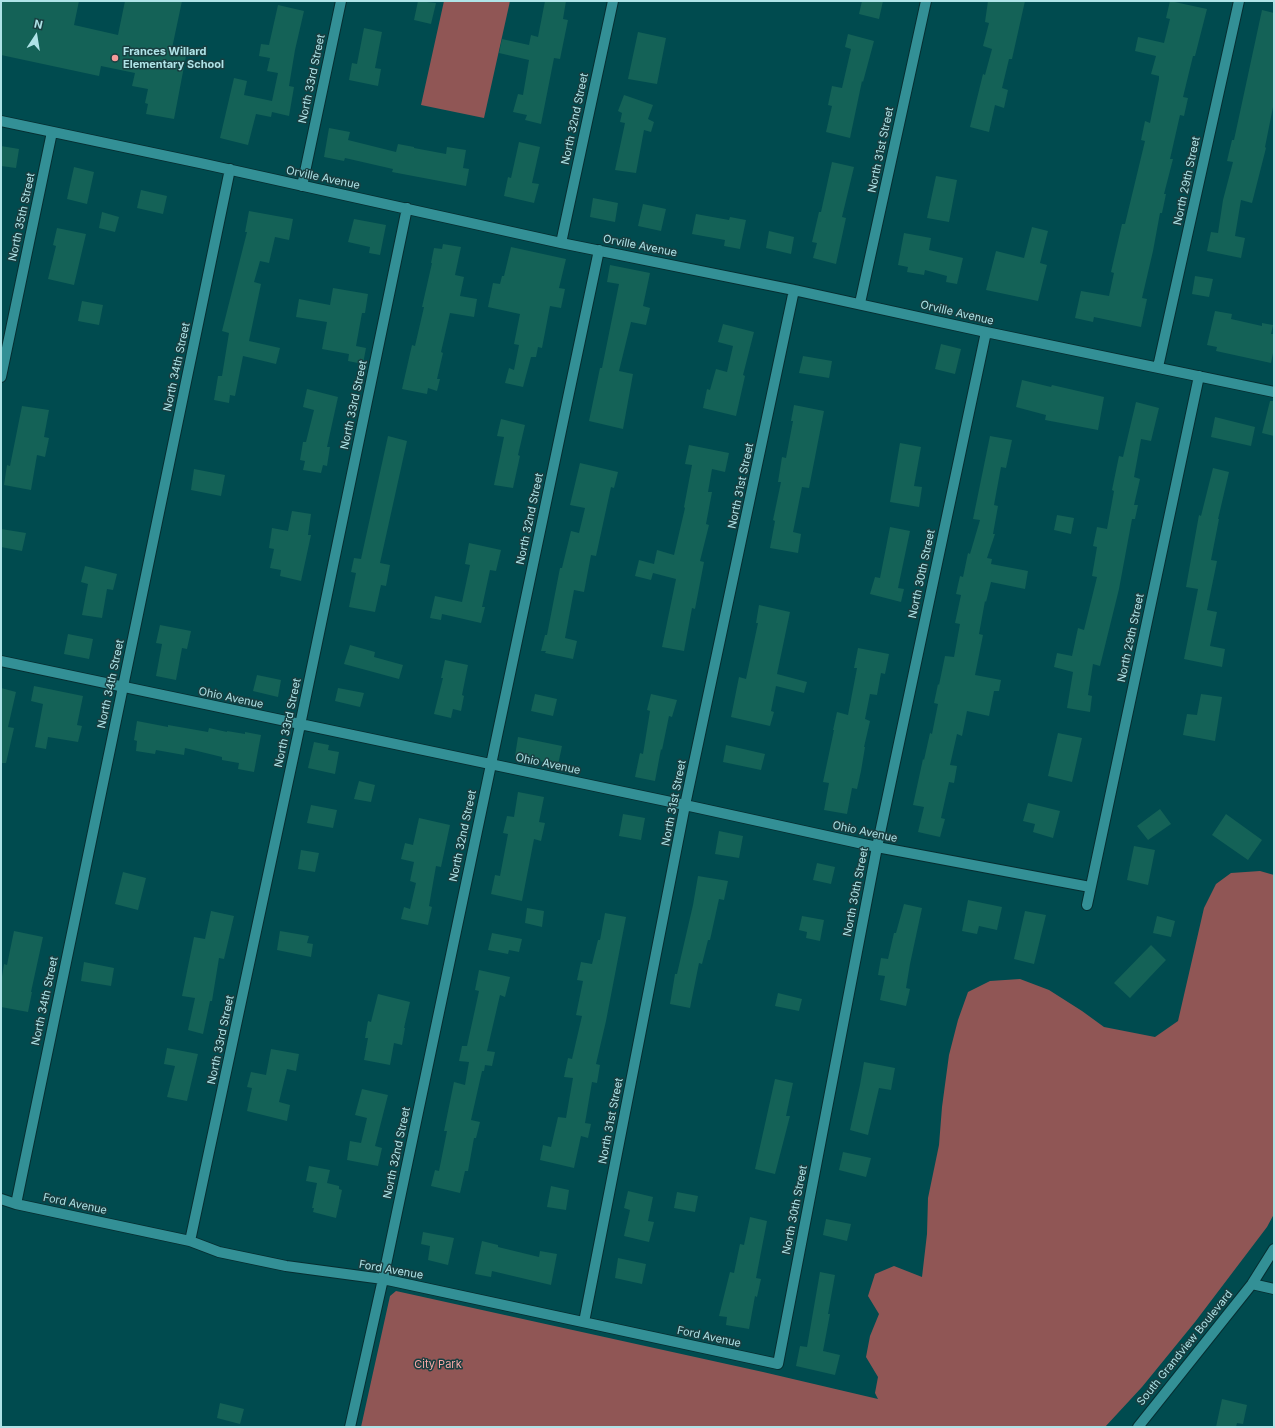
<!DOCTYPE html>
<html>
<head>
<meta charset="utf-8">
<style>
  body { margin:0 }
  #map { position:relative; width:1275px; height:1428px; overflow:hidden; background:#004b4f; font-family:Inter,sans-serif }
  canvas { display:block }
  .frame { position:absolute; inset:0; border:2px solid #afe3e7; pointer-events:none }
  .north { position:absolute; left:16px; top:16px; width:40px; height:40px; -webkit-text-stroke:3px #183e40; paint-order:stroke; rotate:12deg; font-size:11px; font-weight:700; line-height:16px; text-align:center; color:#afe3e7 }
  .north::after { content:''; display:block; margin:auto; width:14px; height:18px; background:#afe3e7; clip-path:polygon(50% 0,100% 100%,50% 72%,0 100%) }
</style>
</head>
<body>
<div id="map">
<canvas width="1275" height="1428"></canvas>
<div class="frame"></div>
<div class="north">N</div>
</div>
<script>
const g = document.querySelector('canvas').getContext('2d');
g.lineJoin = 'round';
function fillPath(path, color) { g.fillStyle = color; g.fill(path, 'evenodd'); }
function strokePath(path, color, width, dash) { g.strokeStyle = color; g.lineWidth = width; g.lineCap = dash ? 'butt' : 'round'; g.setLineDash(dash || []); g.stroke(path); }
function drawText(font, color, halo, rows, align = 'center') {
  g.font = font + ' Inter,sans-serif'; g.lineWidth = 3; g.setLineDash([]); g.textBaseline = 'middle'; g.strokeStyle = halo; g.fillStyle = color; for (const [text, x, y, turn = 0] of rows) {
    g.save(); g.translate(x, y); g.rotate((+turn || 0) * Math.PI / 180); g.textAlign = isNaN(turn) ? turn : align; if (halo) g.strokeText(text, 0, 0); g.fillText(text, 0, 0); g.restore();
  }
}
fillPath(new Path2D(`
  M444 1H510L484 118 421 105Z
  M1260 871 1274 875V1214L1267 1227 1195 1322 1142 1387 1105 1427H361L390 1296 396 1291 763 1372 878 1399 875 1393 878 1377 866 1357 870 1336 879 1314 868 1296 875 1274 894 1266 922 1277 927 1234 928 1198 939 1145 942 1107 949 1055 958 1020 968 992 990 981 1020 979 1049 990 1082 1011 1104 1027 1155 1037 1178 1021 1204 908 1216 884 1231 873Z`), '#905655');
fillPath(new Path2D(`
  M1 1H79L74 25 118 35 125 1H182L171 53 186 56 174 119 146 114 148 104 145 103 148 89 132 86 135 73 101 66 99 76 1 55Z
  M418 1 436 3 431 24 414 20Z
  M545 1H566L563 19 568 20 560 59 554 58 541 124 525 120 527 115 513 112 518 94 523 95 529 60 499 53 502 39 529 45 531 35 538 37Z
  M862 1H883L879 19 859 14Z
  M988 1H1025L1012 59H1009L1002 88 1008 90 1004 108 995 105 989 132 970 127 983 74 985 75 992 49 983 46 989 23 985 22Z
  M1170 1 1207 9 1195 56H1193L1183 97 1188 98 1184 116 1180 115 1170 159H1173L1164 194H1166L1162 213H1160L1153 251 1142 298 1147 299 1141 327 1094 317 1093 322 1075 318 1081 291 1109 296 1114 273 1111 272 1122 224H1125L1145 141 1141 140 1145 121 1150 123 1159 79V76L1151 74 1156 56 1135 51 1138 37 1164 43 1170 19 1166 18Z
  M278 5 304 11 295 50 289 86 294 87 289 116 272 112 271 117 256 114 248 145 220 138 234 78 247 81 244 95 272 101 278 73 267 71 270 58 259 56 261 44 269 45Z
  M1262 10 1274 13V102L1265 147 1266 148 1252 203 1241 200 1235 236 1245 238 1241 258 1207 251 1211 232 1218 233 1223 200 1233 162 1227 161 1232 140H1234Z
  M364 28 382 32 375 68 381 69 378 86 349 80 352 63 357 64Z
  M638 32 666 38 657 84 628 79Z
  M848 34 874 41 863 82 862 81 850 138 826 132 832 106 828 105 832 86 842 88 851 49 845 47Z
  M624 95 653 105 648 119 654 122 651 132 644 130 636 173 615 170 625 123 620 122 622 113 618 111Z
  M329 128 350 132 348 140 396 152 398 144 414 147V148L446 154 447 147 466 150 463 168 469 169 466 186 392 172 393 169 345 158 344 161 324 157Z
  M519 142 540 147 532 183 539 184 534 203 504 196 508 177 511 178Z
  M1 146 19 149 16 168 1 166Z
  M832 162 854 167 842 217 846 218 836 264 813 258 817 243 812 242 819 212H821Z
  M74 167 94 172 87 204 67 199Z
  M936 176 957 180 949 222 927 218Z
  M141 190 167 196 163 214 137 208Z
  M593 198 618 203 615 222 590 217Z
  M643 204 666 209 661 231 638 226Z
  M249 211 293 219 289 240 275 237 269 263 260 261 254 282 261 284 249 341 280 348 276 364 243 356 235 396 230 395 229 403 214 400 218 376H222L229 333 222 331 247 232H245Z
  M102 212 119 217 115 232 99 228Z
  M696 214 729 220 730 217 746 220 740 249 724 246 725 240 692 234Z
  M354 219 386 225 380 255 369 253 370 247 348 242Z
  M1032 227 1048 231 1040 263 1047 265 1038 301 986 290 996 251 1024 258Z
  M57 228 86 234 74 285 48 279 56 246 53 245Z
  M769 231 794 237 791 254 766 248Z
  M904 233 931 238 929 250 963 258 957 284 946 282 947 276 925 270 924 275 907 272 908 267 898 265Z
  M443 244 461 247 455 275 464 277 460 296 477 299 474 317 450 313 441 352 443 353 437 379H440L437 391 428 388 427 394 402 389 412 345 415 346 424 307H422L432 263H431L434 248 442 249Z
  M511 247 566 259 559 288 565 289 561 308 550 306 542 348 538 347 536 357H531L523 387 505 383 509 368 514 370 519 345 514 344 520 314 488 307 493 283 500 284 502 276H504Z
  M610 265 650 273 643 306 650 308 646 325 631 322 619 371 633 374 623 429 589 421 600 368H602L619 284 607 282Z
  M1195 276 1213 279 1209 297 1192 294Z
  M333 288 368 294 365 313H362L356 346 366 348 363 364 348 361 349 354 322 349 327 322 296 317 299 299 330 305Z
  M82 301 103 305 99 325 78 321Z
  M1215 311 1232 314 1231 319 1262 326V323L1273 325 1271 334H1274V348L1271 363 1216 351 1217 347 1207 345Z
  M723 324 754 332 743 375 745 376 736 416 703 408 707 389 710 390 716 369 727 372 733 346 718 342Z
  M941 344 961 349 955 374 935 369Z
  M803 356 832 361 829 378 799 373Z
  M1022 380 1051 387 1052 385 1104 397 1098 430 1045 420 1046 415 1016 407Z
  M307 389 338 397 327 447H330L327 466 323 465 321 473 303 470 305 461 300 460 303 442H306L314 410 303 407Z
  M1270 401H1274V436L1262 433Z
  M1136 402 1159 408 1151 441 1141 439 1134 477 1140 479 1134 505H1138L1135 519H1132L1119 589 1100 666 1093 664 1088 695 1092 696 1090 712 1067 708 1073 672 1054 667 1057 653 1072 656 1078 628 1084 630 1097 577 1092 576 1097 547 1093 546 1097 527 1107 529 1114 491 1112 490 1119 456 1123 457Z
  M794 405 824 411 809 488 802 487 793 532 801 534 798 553 770 548 775 521 773 520 781 482H778L782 457 786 458 793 421H791Z
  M22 406 49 410 44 437 49 438 45 457 37 455 31 490 4 485 7 465 10 466Z
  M1215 417 1255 427 1251 446 1211 437Z
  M501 419 525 425 518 455 520 456 513 488 494 485 504 437 497 436Z
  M388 436 407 441 380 563 390 565 386 586 381 585 375 612 349 607 356 573 351 572 354 558 361 559Z
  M990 436 1012 440 1006 468 1001 467 994 505 998 506 993 534H995L987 558 992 559 991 564 1028 571 1025 589 991 582 986 602 985 601 979 634 983 635 975 675 1001 680 999 691H994L989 716 967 711 962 736 957 734 950 765 957 766 954 783 949 782 941 818 945 819 940 837 918 832 924 807 913 805 923 759 924 760 930 733 932 734 938 704 934 703 938 684 939 685 945 656 954 657 960 624 955 623 961 595 956 594 960 576 963 577 968 553 970 554 980 520 973 519Z
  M900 443 921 447 914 486 922 487 919 507 890 502Z
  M689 445 729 453 725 472 712 469 708 492H712L706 524 709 525 700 561 704 562 695 609 692 608 684 651 662 647 676 579 653 573 651 580 635 576 639 560 654 564 657 550 674 555 685 508 684 507 692 465 685 464Z
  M580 463 618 472 614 488 611 487 596 556 591 555 584 592 574 590 565 638 577 641 573 659 545 653 546 651H541L545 635H547L560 568H562L571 531 579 533 585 508 570 505Z
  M1213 468 1229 472 1218 519H1219L1211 560 1217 561 1207 610 1217 612 1210 646 1225 649 1222 667 1184 659 1198 589 1186 587 1199 515 1201 516Z
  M194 469 225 475 221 496 191 490Z
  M292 511 311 514 308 535H311L301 581 280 576 281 570 270 568 274 549 269 548 272 528 288 531Z
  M1057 515 1074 518 1071 534 1054 530Z
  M890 527 910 531 898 588 904 589 901 602 870 594 875 577 880 578Z
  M1 529 26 533 22 551 1 547Z
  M469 543 501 550 496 571 490 570 482 607H485L481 623 442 614 441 620 430 618 435 596 462 602 470 565 465 564Z
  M85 566 117 574 113 590 107 589 102 618 82 615 88 584 81 582Z
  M759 605 790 612 777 674 807 682 804 693 776 686 771 711 774 712 770 726 731 717 739 677 746 679 758 623H756Z
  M160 625 191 631 187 649 182 648 176 680 156 676 162 644 156 643Z
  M68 634 93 639 89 659 64 654Z
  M350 645 375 652 374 657 403 665 399 679 344 664Z
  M858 648 889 654 885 674 881 673 877 695 870 694 865 719 870 721 864 747H865L861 771 857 789 852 788 847 814 824 810 829 783 823 782 834 730H833L837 712 848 715 857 668H854Z
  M445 660 468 665 462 695 464 696 461 711 453 709 451 718 434 714 443 678H441Z
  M257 675 281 680 278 697 253 691Z
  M34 686 83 696 77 725 82 726 78 742 48 737 46 749 35 747 43 704 31 701Z
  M1 688 16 692 8 727 14 728 6 763H1Z
  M338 688 364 693 360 707 335 701Z
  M535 694 557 699 553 716 531 711Z
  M651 694 677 700 672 717 669 716 662 750 661 749 655 781 635 777 640 753 643 754 650 711 647 710Z
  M1201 694 1222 697 1215 741 1183 735 1187 714 1197 715Z
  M137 721 168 727V725L208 732 209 728 227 732V731L245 734V732L261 735 254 772 238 769 239 763 222 760V757L185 748 184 755 156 750 155 754 136 751 137 741 134 740Z
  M1058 733 1082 738 1072 782 1048 776Z
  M518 737 562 746 558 765 515 756Z
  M314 742 329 745 328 750 339 752 335 774 308 768Z
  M726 745 765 754 761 770 723 762Z
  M359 781 375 785 371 802 354 799Z
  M518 792 544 797 539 822 545 823 541 841 534 839 522 901 491 894 495 875 500 876 508 834 503 833 507 816 514 817Z
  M1028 803 1060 811 1053 838 1033 832 1035 824 1023 821Z
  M311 805 337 810 333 828 307 823Z
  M1160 809 1171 824 1148 840 1137 826Z
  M623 814 645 818 641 840 619 836Z
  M1226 814 1262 840 1248 860 1212 835Z
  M419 818 450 825 441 867 436 866 429 906 432 907 428 925 401 919 404 907 410 909 416 883 410 881 414 862 401 859 405 843 413 845Z
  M719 831 743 836 739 858 715 854Z
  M1134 846 1155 850 1148 885 1127 880Z
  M301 850 319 853 315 872 298 869Z
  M817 863 835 867 831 884 813 880Z
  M123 872 146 878 138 910 115 904Z
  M698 876 728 881 724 900 719 899 710 940H708L702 964 699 963 690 1008 670 1004 675 974H677L693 905Z
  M968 900 1002 907 997 930 979 926 977 934 962 931Z
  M904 904 922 908 910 964 906 988 910 989 906 1006 880 1000 885 976 878 975 881 958 888 959 894 933H896Z
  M527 908 544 911 542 927 525 923Z
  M211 911 234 916 224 959 219 958 212 1001H210L203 1034 188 1030 195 998 182 996 194 937 205 939Z
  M1025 911 1046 915 1034 964 1014 959Z
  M605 913 626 917 606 1021 596 1064 600 1065 597 1083 592 1082 585 1123 591 1124 588 1138 581 1136 574 1168 540 1160 543 1145 551 1147 558 1117 566 1118 573 1078 564 1077 568 1058 572 1059 582 1016 576 1015 583 981 577 980 581 962 592 964 598 940H600Z
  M802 916 824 920 820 941 806 938 807 932 799 930Z
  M1157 916 1175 921 1171 937 1153 933Z
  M14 931 43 937 31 992H32L28 1012 1 1007V983L4 964 7 965Z
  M280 931 309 936 307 943 313 944 311 957 277 950Z
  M492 933 522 939 519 952 509 950 508 954 488 950Z
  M1151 945 1166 960 1130 998 1114 983Z
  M84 962 114 968 111 986 81 981Z
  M479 970 510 977 505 997 500 995 487 1051 495 1052 492 1066 485 1065 484 1071H482L471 1120 480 1122 476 1138H474L468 1171H465L460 1193 431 1186 435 1170 439 1171 447 1131H444L454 1082 465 1085 469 1062 459 1061 462 1046H467L479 991 475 990Z
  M778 993 802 999 799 1011 775 1006Z
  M378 994 410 1002 404 1028H405L402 1045 394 1043 390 1065 364 1060 368 1038H365L368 1021 371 1022Z
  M167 1048 198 1054 187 1101 167 1097 175 1066 164 1064Z
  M271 1049 299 1054 296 1071 287 1069 279 1102 290 1105 287 1121 247 1111 252 1088 247 1087 251 1072 266 1075Z
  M864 1062 895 1068 891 1090 879 1088 868 1135 850 1130 860 1085Z
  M775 1079 793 1083 786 1116H790L775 1174 755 1169Z
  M362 1089 388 1095 375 1146 382 1148 378 1166 347 1160 350 1141 361 1143 367 1118 355 1115Z
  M843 1152 871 1158 866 1177 839 1170Z
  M309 1166 330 1170 327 1183 339 1186V1189L342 1190 336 1218 313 1212 314 1208H312L317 1183 306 1181Z
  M551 1186 569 1190 566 1210 547 1207Z
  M628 1191 653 1197 648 1221 654 1222 649 1242 624 1236 630 1210 624 1208Z
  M677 1192 698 1196 695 1212 674 1208Z
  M750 1217 767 1221 756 1278 761 1279 757 1297 755 1296 749 1329 726 1325 727 1317 719 1316 730 1272 734 1273 740 1244 744 1245Z
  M826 1219 851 1224 847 1241 823 1235Z
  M423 1232 454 1238 448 1265 428 1260 430 1246 421 1244Z
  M482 1241 498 1245V1247L539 1257 540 1251 557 1254 551 1285 492 1271 491 1277 475 1274Z
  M618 1258 646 1264 642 1284 615 1278Z
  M820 1272 835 1275 828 1314H830L823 1351 840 1355 835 1375 796 1366 800 1346 807 1347Z
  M1222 1399 1247 1405 1243 1424 1237 1423 1236 1427H1216Z
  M220 1403 244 1409 240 1424 217 1418Z`), '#146257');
const minor = new Path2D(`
  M1 121 200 163 561 243 794 290 986 332 1274 392
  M302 186 341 1
  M561 243 613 1
  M860 303 926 1
  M1158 367 1239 1
  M1 377 52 132
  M1 661 685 805 877 847 1090 887
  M1087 905 1199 376
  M1 1199 16 1204 190 1241 219 1252 286 1266 383 1279 778 1364 877 847 986 332
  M16 1204 230 169
  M190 1241 300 725 407 208
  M1252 1284 1274 1289
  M584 1322 685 805 794 290
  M350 1427 383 1279 599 250
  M1138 1427 1252 1284 1274 1249`);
strokePath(minor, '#062e31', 12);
strokePath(minor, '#339096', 10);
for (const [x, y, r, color] of [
  [115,58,4,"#f59b9a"]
]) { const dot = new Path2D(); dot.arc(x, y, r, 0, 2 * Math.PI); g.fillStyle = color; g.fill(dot); strokePath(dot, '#183e40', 1.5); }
drawText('bold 11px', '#afe3e7', '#183e40', [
  ["Frances Willard",123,52],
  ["Elementary School",123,65]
], 'left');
drawText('11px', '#afe3e7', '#183e40', [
  ["North 33rd Street",312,79,-78],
  ["North 32nd Street",575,119,-78],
  ["North 31st Street",881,150,-78],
  ["Orville Avenue",323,178,12],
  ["North 29th Street",1187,181,-78],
  ["North 35th Street",22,217,-78],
  ["Orville Avenue",640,246,11],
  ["Orville Avenue",957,313,13],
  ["North 34th Street",177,367,-78],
  ["North 33rd Street",354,405,-78],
  ["North 31st Street",741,486,-78],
  ["North 32nd Street",530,519,-78],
  ["North 30th Street",922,574,-78],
  ["North 29th Street",1131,638,-78],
  ["North 34th Street",111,684,-78],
  ["Ohio Avenue",231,698,12],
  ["North 33rd Street",288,723,-78],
  ["Ohio Avenue",548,764,12],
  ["North 31st Street",674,803,-79],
  ["Ohio Avenue",865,832,12],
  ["North 32nd Street",463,836,-78],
  ["North 30th Street",856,892,-79],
  ["North 34th Street",45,1001,-78],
  ["North 33rd Street",221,1040,-78],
  ["North 31st Street",611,1121,-79],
  ["North 32nd Street",397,1153,-78],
  ["Ford Avenue",75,1204,12],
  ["North 30th Street",795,1210,-79],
  ["Ford Avenue",391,1270,10],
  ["Ford Avenue",709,1337,12],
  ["South Grandview Boulevard",1185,1348,-51]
]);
drawText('11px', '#f7a9a7', '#183e40', [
  ["City Park",438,1365]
]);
</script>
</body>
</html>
